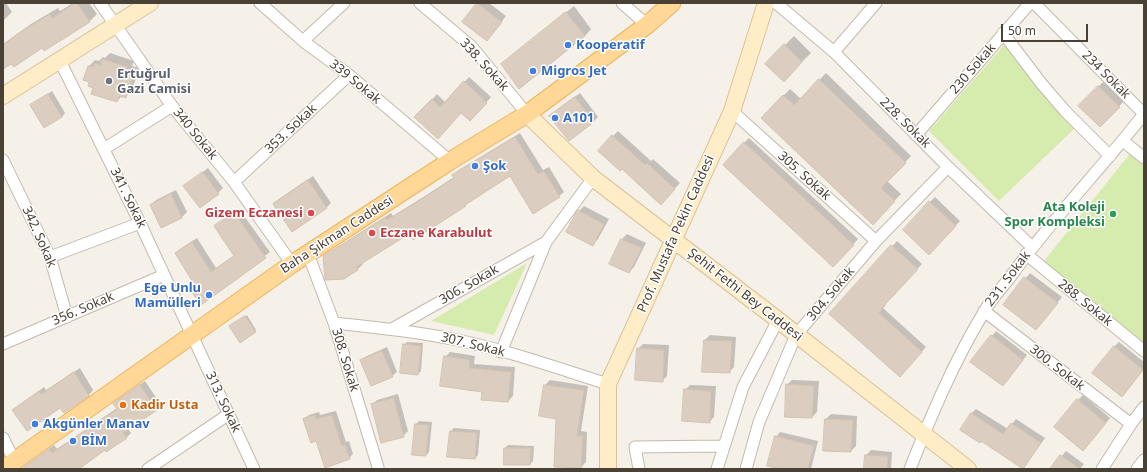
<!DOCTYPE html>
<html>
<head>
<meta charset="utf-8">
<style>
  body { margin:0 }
  #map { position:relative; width:1147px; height:472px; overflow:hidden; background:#f5f0e8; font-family:"Noto Sans",sans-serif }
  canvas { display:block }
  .frame { position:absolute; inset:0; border:4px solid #494036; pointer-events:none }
  .scale { position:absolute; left:1001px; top:24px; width:87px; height:18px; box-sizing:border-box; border:2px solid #494036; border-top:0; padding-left:5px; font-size:12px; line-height:14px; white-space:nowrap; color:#494036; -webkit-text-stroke:3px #fff; paint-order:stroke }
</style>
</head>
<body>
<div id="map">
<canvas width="1147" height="472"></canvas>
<div class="frame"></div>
<div class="scale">50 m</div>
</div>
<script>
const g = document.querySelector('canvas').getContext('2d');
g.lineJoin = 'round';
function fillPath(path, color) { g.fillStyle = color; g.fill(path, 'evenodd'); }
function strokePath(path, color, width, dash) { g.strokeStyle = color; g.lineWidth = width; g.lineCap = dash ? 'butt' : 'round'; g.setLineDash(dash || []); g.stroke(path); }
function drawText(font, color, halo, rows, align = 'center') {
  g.font = font + ' "Noto Sans",sans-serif'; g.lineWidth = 3; g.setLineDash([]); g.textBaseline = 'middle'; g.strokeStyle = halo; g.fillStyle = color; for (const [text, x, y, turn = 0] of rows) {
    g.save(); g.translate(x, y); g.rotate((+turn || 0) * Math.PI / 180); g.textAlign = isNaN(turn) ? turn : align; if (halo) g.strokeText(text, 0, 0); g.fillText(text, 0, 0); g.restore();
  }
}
fillPath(new Path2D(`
  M1004 45 1075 128 999 201 929 131Z
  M1132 151 1144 162V346L1040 266Z
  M527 263 494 335 431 321Z`), '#d6ecaf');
fillPath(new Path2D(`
  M3 3H6L12 12 3 21Z
  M73 3H89L97 14 89 22 3 68V44L31 24 58 8 60 11Z
  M478 3H489L506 16 491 35 463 22Z
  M574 6 591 29 585 36 502 64Z
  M794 36 811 53 784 80 766 64Z
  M110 53 134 61 132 66 139 68 132 91 125 97 122 96 117 101 94 88 91 82 85 80 89 66 95 60 99 61 103 57 105 58Z
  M826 73 911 156 887 181 901 194 873 223 762 118 790 89 801 99Z
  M469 77 491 97 475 115 461 112 416 117 437 94 446 103Z
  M1103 82 1124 101 1100 126 1080 106Z
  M52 91 65 113 62 117 31 105Z
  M580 93 598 117 593 122 556 111Z
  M618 131 651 161 653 159 680 183 666 198 613 136Z
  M520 133 543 170 549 167 564 192 559 196 511 175 471 200 465 205 414 239 409 233 362 262 363 264 358 269 343 278 324 257 330 252 391 213 393 216 428 194 454 177 453 176 458 171Z
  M749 138 858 239 838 261 744 143Z
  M208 168 223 188 218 193 185 186Z
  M313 176 331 203 326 208 274 204 279 199Z
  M176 190 187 212 182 217 162 227 151 205 156 200Z
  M935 197 960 221 934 248 930 202Z
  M584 206 609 219 598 239 593 244 579 211Z
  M239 209 270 252 201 303 190 288 195 283 176 253 180 249 197 238 216 268 235 255 216 226Z
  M627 234 646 243 634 267 629 272 611 263 622 239Z
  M897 241 922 264 885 304 886 305 883 308 926 347 904 370 830 314Z
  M1030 273 1062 297 1036 329 1004 304Z
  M247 315 256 330 255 332 232 325Z
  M996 331 1027 355 1003 385 992 336Z
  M710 335 736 337 734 367 729 372 705 340Z
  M407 342 423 343 421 371 418 374 404 345Z
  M1119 342 1144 362V369L1126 390 1114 347Z
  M643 344 669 345 667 376 662 381 638 349Z
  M387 347 397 372 392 376 362 361 367 356Z
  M450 352 475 356 474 364 515 367 513 396 508 401 483 391 445 357Z
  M80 368 93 390 89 395 64 412 60 406 14 410 44 387 46 390Z
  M550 380 588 386 581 431 587 432 586 462 581 467 557 418 545 385Z
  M792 380 819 381 817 412 812 417 787 385Z
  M145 381 161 405 156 409 128 429 131 433 126 438 64 469H25L24 468 29 463 54 445 57 449 117 408 114 404 119 399Z
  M690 385 716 386 714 417 709 422 685 390Z
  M398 394 408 431 403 436 372 405 377 400Z
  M1083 395 1110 418 1088 445 1078 400Z
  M976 409 1008 429 1016 419 1045 438 1023 468 971 414Z
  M336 411 346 442 349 441 353 454 349 458 316 440 304 419 309 415 319 412 320 415Z
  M831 414 857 416 856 446 851 451 826 419Z
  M419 421 432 422 429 452 426 455 416 424Z
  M454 428 480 430 478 455 475 458 451 431Z
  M780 432 818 441 811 469H785L776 437Z
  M508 445 534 446 533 461 530 464H505V448Z
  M871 450 892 452 891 469H865L866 455Z
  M1066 451 1084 464 1080 469H1051Z`), '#0003');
const building = new Path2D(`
  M75 3H77L90 22 44 51 42 48 14 67 11 64 3 69V45L22 31 50 14 52 18Z
  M477 3 502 22 487 41 462 22Z
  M566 12 585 36 519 89 501 64Z
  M784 44 802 62 784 82 765 64Z
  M102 59 128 67 126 73 133 75 126 98 119 96 117 102 91 94 93 88 88 86 89 82 83 80 88 66 94 67 95 63 100 65Z
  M819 79 906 163 881 188 895 201 873 225 761 118 783 95 794 105Z
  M464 81 487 103 470 121 461 113 438 139 414 117 432 99 440 107Z
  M1098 86 1120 107 1100 127 1078 106Z
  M48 94 62 117 44 128 30 105Z
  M575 97 594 122 569 141 549 116Z
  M612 135 645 165 647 163 675 189 661 205 622 169 620 171 598 151Z
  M515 137 538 174 544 171 560 197 533 214 510 176 465 205 466 206 413 240 409 234 356 267 358 270 344 279 325 280 323 256 386 217 387 220 422 199 454 178 452 175Z
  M744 142 854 245 833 267 723 165Z
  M203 172 219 194 200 208 183 186Z
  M308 180 327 208 292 232 273 204Z
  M171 194 182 218 161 228 150 205Z
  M929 201 956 226 929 255 903 230Z
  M578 210 604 224 593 246 566 232Z
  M234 212 266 258 201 305 189 288 194 284 175 253 192 242 211 272 218 267 234 256 214 226Z
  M621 239 642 248 629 273 609 264Z
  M891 245 918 269 881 309 882 310 879 313 922 352 900 377 829 314Z
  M1024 277 1058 303 1036 330 1003 305Z
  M245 316 256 332 240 343 229 326Z
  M991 335 1023 360 1003 386 970 362Z
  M704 340 732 341 730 373 702 372Z
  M403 344 421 346 418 375 400 373Z
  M1114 346 1143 370 1122 397 1092 373Z
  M637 348 664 350 663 382 635 380Z
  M382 351 393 377 371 386 360 360Z
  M444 356 470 360 469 368 511 372 508 402 481 400 482 392 440 386Z
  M74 372 89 396 64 413 60 408 27 431 12 410 39 391 41 394Z
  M786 384 814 386 812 418 785 417Z
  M140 385 157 410 123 433 127 438 106 452 105 450 79 469H21L49 449 52 453 117 409 113 404Z
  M544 385 584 390 577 436H583L581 468 554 467 556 419 539 416Z
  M684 389 711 391 710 423 682 421Z
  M394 398 404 437 381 443 371 404Z
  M1077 399 1106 423 1083 451 1054 427Z
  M971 413 1003 434 1011 423 1041 443 1023 469 981 441 980 443 960 430Z
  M315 415 316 419 332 415 342 446 345 445 350 459 325 468 316 441 311 443 303 419Z
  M825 419 853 420 851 452 823 451Z
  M415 424 429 425 426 456 412 455Z
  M450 431 477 433 475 459 447 457Z
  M775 436 814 446 808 469H781L767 466Z
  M504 448H531L530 465H504Z
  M865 455 888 456 887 469H864Z
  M1060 455 1069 461 1080 469H1050Z`);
fillPath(building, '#dbcec0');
strokePath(building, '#d3c2af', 1);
const street = new Path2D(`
  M100 3 172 106 234 182 292 264
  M260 3 303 41 349 75 450 161
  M420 3 472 47 527 114
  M622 3 647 25
  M776 3 834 52 948 167 1032 247
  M1034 3 1144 114
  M1003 33 1041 83 1065 111 1110 156
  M303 41 344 3
  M834 52 876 3
  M60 61 140 223 254 469
  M732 111 876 241
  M916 135 1030 3
  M1123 141 1144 158
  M104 149 172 106
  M3 160 50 257 67 317
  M234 182 349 75
  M308 254 334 323 378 467
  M1026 254 1144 351
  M50 257 140 223
  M984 311 1131 424
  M334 323C374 327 413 331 452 339 504 349 557 368 608 384
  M392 329 546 242
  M3 344 164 275
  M501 352 546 242 593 178
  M3 438 14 460
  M148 469 229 414
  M639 469 635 447 724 446
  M717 469 743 387 778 320
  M746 469 759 422 796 335 876 241 948 167
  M910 469C931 416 954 361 984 312 991 299 1002 288 1011 276 1052 219 1101 169 1144 114
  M1102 469 1131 424 1144 407
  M1137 469 1144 460`);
const secondary = new Path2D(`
  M3 96 150 3
  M527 114 593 178 778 320 968 469
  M608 469V384L732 111 766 3`);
const primary = new Path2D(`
  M3 469 292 264 450 161 527 114 647 25 672 3`);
strokePath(street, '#c4baad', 13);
strokePath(secondary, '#dbc397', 18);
strokePath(primary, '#ecb560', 19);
strokePath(street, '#fff', 11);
strokePath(secondary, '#ffedc8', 16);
strokePath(primary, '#ffd897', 17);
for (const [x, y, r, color] of [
  [568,45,4,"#3f7fe0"],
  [533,71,4,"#3f7fe0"],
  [109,81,4,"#6b7280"],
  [555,118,4,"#3f7fe0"],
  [475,166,4,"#3f7fe0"],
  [311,213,4,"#e0444e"],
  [1113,214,4,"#2e9e5b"],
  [372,233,4,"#e0444e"],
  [209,295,4,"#3f7fe0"],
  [123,405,4,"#e8710a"],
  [35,424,4,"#3f7fe0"],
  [73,441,4,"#3f7fe0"]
]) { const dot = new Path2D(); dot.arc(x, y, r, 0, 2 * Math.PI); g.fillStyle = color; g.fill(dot); strokePath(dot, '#fff', 1.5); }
drawText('bold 13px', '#366cbe', '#fff', [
  ["Kooperatif",576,45],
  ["Migros Jet",541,71],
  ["A101",563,118],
  ["Şok",483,166],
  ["Ege Unlu",201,288,"right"],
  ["Mamülleri",201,303,"right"],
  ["Akgünler Manav",43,424],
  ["BİM",81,441]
], 'left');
drawText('13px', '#494036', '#fff', [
  ["338. Sokak",484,65,48],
  ["230 Sokak",973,69,-49],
  ["234 Sokak",1106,75,45],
  ["339 Sokak",355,82,39],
  ["228. Sokak",905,123,45],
  ["353. Sokak",291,129,-43],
  ["340 Sokak",195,134,51],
  ["305. Sokak",804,176,42],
  ["341. Sokak",128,198,64],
  ["Prof. Mustafa Pekin Caddesi",676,234,-66],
  ["Baha Şıkman Caddesi",337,235,-33],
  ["342. Sokak",39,237,66],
  ["231. Sokak",1008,279,-53],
  ["306. Sokak",469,285,-30],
  ["304. Sokak",831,294,-50],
  ["Şehit Fethi Bey Caddesi",745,295,38],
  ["288. Sokak",1085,303,39],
  ["356. Sokak",83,309,-23],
  ["307. Sokak",473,345,14],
  ["308. Sokak",345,360,73],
  ["300. Sokak",1057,368,38],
  ["313. Sokak",223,402,65]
]);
drawText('bold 13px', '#5b616d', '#fff', [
  ["Ertuğrul",117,74],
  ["Gazi Camisi",117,89]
], 'left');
drawText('bold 13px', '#27864d', '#fff', [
  ["Ata Koleji",1105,207],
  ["Spor Kompleksi",1105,222]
], 'right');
drawText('bold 13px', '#be3a42', '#fff', [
  ["Gizem Eczanesi",303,213],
  ["Eczane Karabulut",380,233,"left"]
], 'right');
drawText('bold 13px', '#c56008', '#fff', [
  ["Kadir Usta",131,405]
], 'left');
</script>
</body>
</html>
